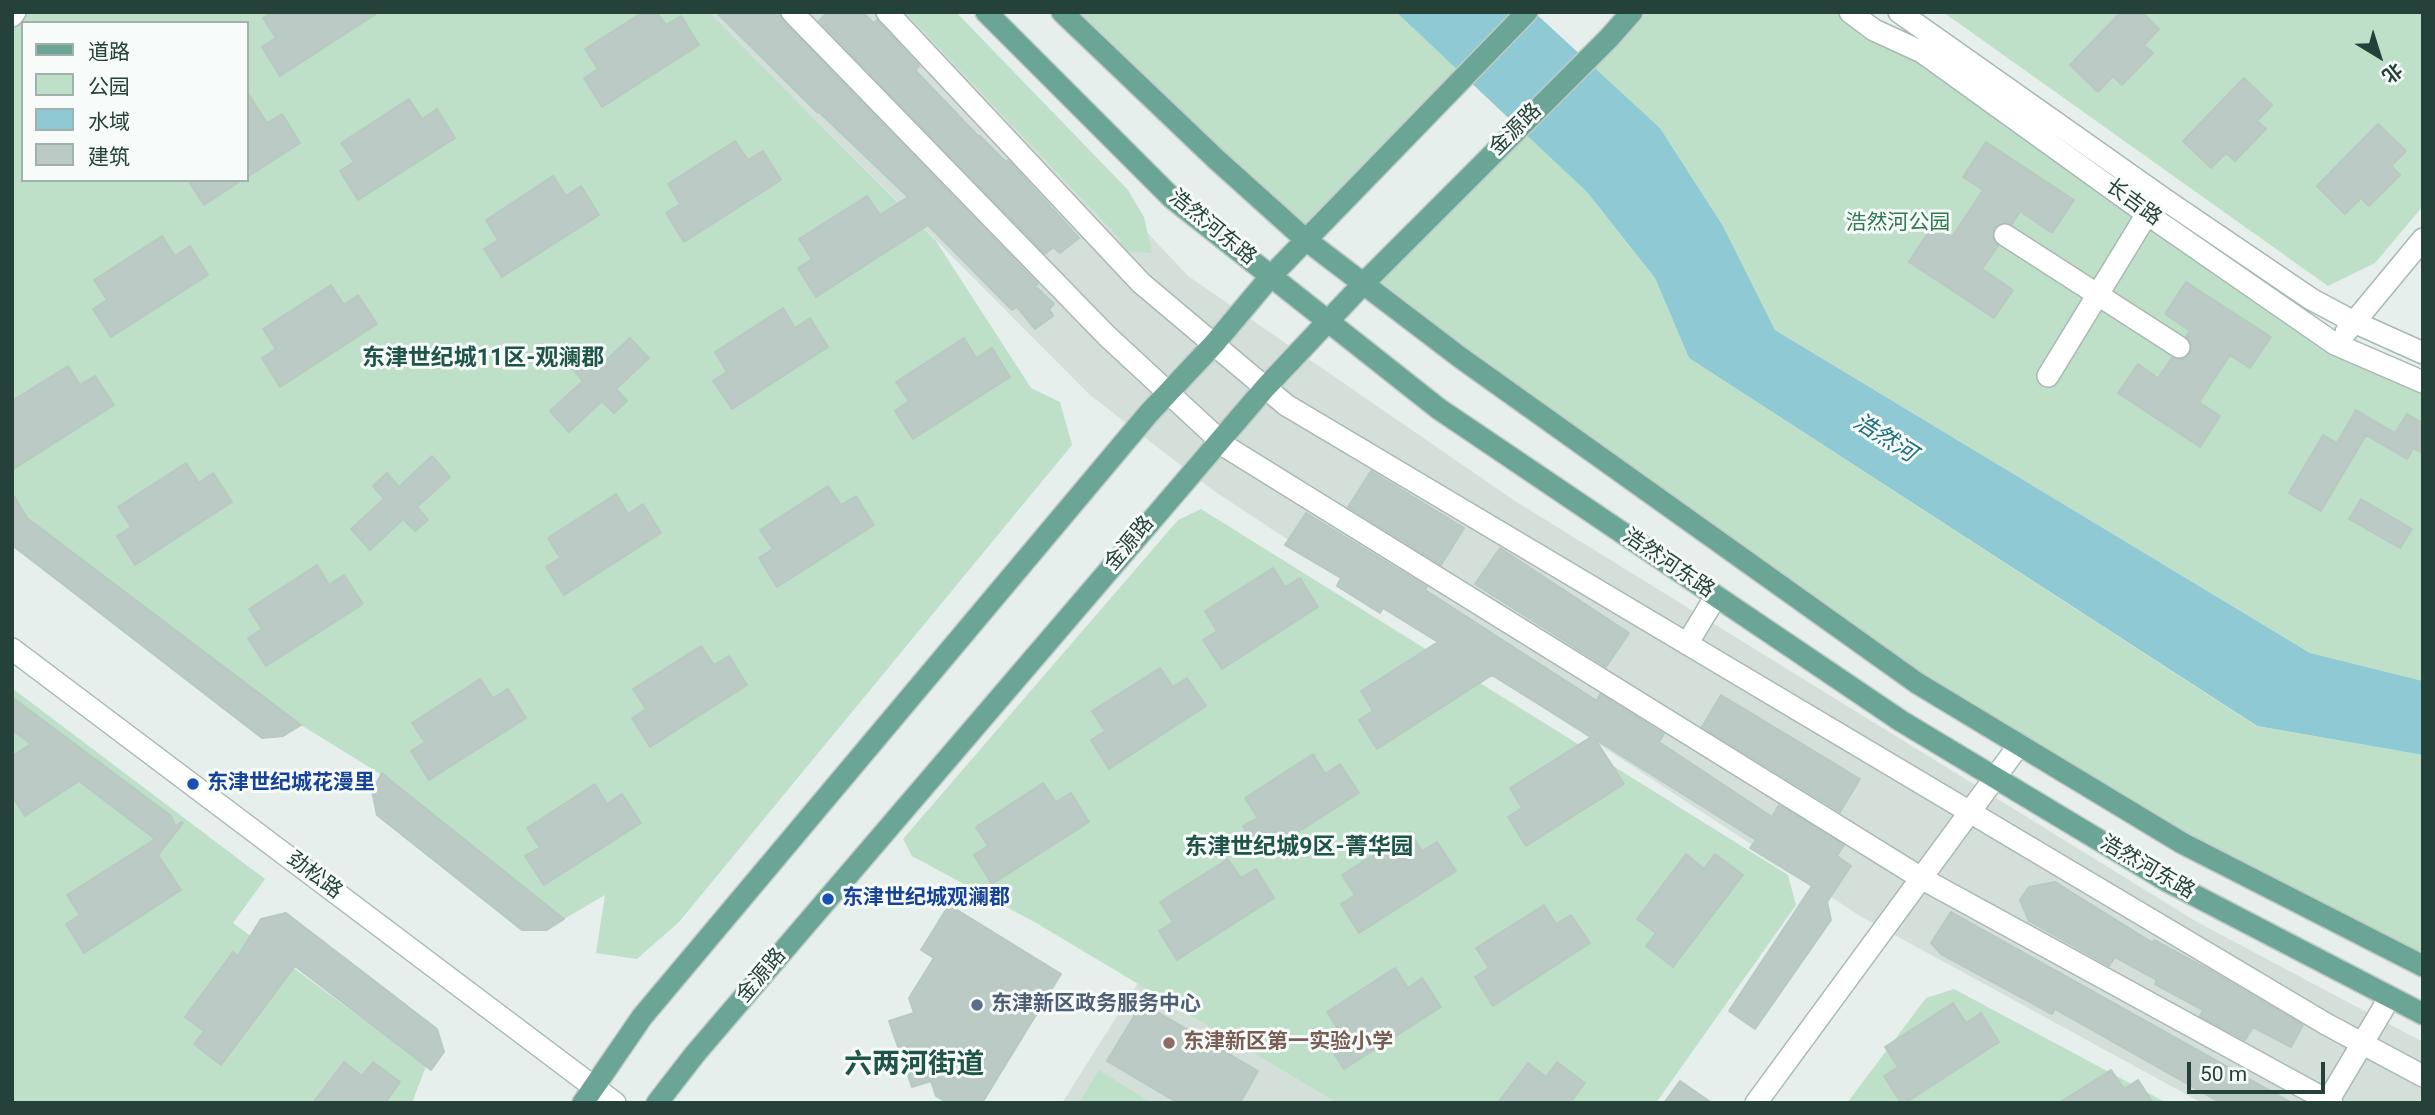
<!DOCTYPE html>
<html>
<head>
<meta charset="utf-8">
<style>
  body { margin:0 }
  #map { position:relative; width:2435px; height:1115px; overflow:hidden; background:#e6efeb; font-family:Roboto,"Noto Sans SC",sans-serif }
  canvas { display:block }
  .frame { position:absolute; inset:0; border:14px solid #24423a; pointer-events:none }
  .legend { position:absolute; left:21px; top:21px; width:228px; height:161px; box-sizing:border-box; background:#f7fbf9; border:2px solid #a3b1ad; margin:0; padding:9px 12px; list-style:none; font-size:21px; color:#24423a }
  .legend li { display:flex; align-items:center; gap:14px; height:35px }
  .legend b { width:35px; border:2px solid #a3b1ad }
  .north { position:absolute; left:2344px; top:21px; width:70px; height:70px; -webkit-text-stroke:5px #f7fbf9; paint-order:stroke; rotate:142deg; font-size:19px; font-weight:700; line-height:28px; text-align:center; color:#24423a }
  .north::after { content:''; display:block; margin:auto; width:24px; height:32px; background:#24423a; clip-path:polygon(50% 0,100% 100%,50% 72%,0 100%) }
  .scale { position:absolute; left:2187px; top:1062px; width:138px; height:32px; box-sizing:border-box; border:4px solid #24423a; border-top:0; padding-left:9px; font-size:21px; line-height:24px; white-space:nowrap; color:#24423a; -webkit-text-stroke:5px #f7fbf9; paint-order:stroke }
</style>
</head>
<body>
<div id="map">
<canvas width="2435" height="1115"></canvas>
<div class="frame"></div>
<ul class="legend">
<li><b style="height:9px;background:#6aa596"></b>道路</li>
<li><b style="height:19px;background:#bfe0c8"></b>公园</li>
<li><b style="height:19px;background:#8ec9d4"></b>水域</li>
<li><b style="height:19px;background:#bbcac4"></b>建筑</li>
</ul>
<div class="north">北</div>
<div class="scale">50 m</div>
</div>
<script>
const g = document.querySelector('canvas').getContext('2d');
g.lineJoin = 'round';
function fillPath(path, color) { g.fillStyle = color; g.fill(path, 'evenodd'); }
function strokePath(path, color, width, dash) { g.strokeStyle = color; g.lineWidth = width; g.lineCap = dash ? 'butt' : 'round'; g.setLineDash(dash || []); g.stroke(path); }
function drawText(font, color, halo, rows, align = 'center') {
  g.font = font + ' Roboto,"Noto Sans SC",sans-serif'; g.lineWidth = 6; g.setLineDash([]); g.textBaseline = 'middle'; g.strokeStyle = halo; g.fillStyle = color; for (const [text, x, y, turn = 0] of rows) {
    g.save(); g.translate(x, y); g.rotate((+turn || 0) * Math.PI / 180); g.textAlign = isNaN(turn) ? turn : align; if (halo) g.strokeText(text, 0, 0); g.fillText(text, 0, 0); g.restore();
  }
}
fillPath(new Path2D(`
  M709 12H940L1188 276 1515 501 2197 922 2423 1042V1103H2202L1860 916 1214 491 1090 395Z
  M1138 983 1337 1103H1062Z`), '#d4dfda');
fillPath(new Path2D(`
  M19 12H709L936 241 1031 388 1060 402 1072 445 679 922 637 959 596 953 605 895 564 919 390 780 301 725 27 518 12 495V22ZM23 23H247V180H23Z
  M905 12H956L1128 190 1144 217 1152 253 1120 251 1121 240Z
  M1062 12H1396L1465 77 1306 240Z
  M1632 12H1850L2335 344 2423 382V681L2310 653 1775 330 1723 226 1660 128 1586 60Z
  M1943 12H2423V206L2375 263 2328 286Z
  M1519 127 1587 192 1655 278 1689 358 2256 726 2423 755V966L1917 683 1363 284Z
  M1201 509 1788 875 1796 905 1656 1103H1337L1038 924 912 856 903 839 1178 520Z
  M12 688 265 879 233 923 426 1066 412 1103H12Z
  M1954 989 2167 1103H1847L1926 998Z
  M1099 1070 1152 1103H1079Z`), '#bfe0c8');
fillPath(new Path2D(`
  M1396 12H1534L1660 128 1723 226 1775 330 2310 653 2423 681V755L2257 726 1689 358 1655 278 1587 192Z`), '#8ec9d4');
const building = new Path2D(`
  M272 12H379L280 76 262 47 276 38 263 18Z
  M643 12H657L666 25 681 16 699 45 602 107 584 78 598 69 585 49Z
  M716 12H779L783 21 1038 284 1035 286 1054 304 1049 309 1053 316 1035 329 1017 307 1012 310 928 225 816 297 798 268 812 259 799 239 867 196 880 215 908 197 819 112 818 113Z
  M828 12H863L873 23 877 20 919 66 915 70 979 137 980 136 1006 162 1008 160 1079 238 1060 253 1053 247 1045 254 819 21Z
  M2121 12H2142L2159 29 2144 45 2153 53 2122 85 2113 76 2098 92 2070 65Z
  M2244 78 2272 105 2257 121 2266 129 2235 161 2226 153 2211 168 2183 141Z
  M247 92 267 123 282 114 300 143 247 177Z
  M409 99 422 119 437 109 455 138 358 200 340 171 354 162 341 143Z
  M2378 124 2406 151 2391 166 2400 175 2369 206 2361 198 2345 214 2317 186Z
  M735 141 748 160 763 151 781 180 684 242 666 213 680 204 668 184Z
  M1986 142 2074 200 2052 233 2020 211 2012 224 2005 222 1994 227 1992 235 1998 246 1982 269 2013 290 1994 318 1909 262 1933 225 1952 237 1983 190 1963 177Z
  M553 176 566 196 581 186 599 215 502 277 484 249 498 240 486 220Z
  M188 180H242L204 205Z
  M162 236 175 256 190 246 208 275 111 337 93 309 107 300 94 280Z
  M2186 282 2271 337 2250 368 2230 355 2199 402 2220 416 2200 447 2118 393 2138 364 2158 378 2172 358 2184 359 2190 353 2191 342 2186 336 2190 331 2165 314Z
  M331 285 344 305 358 295 377 324 280 387 262 358 276 349 263 329Z
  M783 308 795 328 810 318 828 347 732 409 713 381 727 372 715 352Z
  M630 338 649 358 616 389 627 401 614 413 602 401 569 432 550 411 583 381 572 368 586 355 598 368Z
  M964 338 976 358 992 348 1010 377 913 439 895 411 909 401 896 382Z
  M68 366 80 385 95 376 114 405 12 470V401Z
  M2356 410 2395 433 2407 414 2423 423V453L2413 448 2407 459 2366 435 2321 511 2289 493 2323 435 2337 443Z
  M432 456 450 477 417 507 428 520 415 531 403 519 370 550 351 529 384 499 373 486 387 473 399 487Z
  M186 463 199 483 213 473 232 502 135 565 117 536 131 527 118 507Z
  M1371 471 1464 528 1441 565 1348 507Z
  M828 486 841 505 856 496 874 525 777 587 759 558 773 549 760 530Z
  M12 493 27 518 301 725 283 736 262 738 12 545Z
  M616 494 628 514 643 504 661 533 564 595 546 567 560 558 548 538Z
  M2361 499 2412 529 2400 548 2349 519Z
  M1306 513 1427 587 1425 590 1597 701 1600 694 1664 734 1659 742 1772 817 1779 805 1844 845 1837 856 1851 866 1827 902 1831 920 1755 1029 1729 1011 1812 886 1750 848 1756 840 1595 739 1624 784 1526 846 1508 817 1522 808 1510 788 1591 737 1492 675 1377 749 1359 720 1373 711 1361 691 1438 642 1383 608 1380 613 1337 586 1341 578 1285 545Z
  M1500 548 1629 633 1606 667 1475 584Z
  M317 565 329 585 344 575 363 604 266 666 248 638 262 629 249 609Z
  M1273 568 1285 587 1300 578 1318 607 1222 669 1203 640 1217 631 1205 611Z
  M701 646 714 665 729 656 747 685 650 747 632 718 646 709 633 689Z
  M1160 668 1173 687 1187 678 1206 706 1109 769 1091 740 1105 731 1092 711Z
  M480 679 493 698 508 689 526 718 429 780 411 751 425 742 412 723Z
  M1721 695 1860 779 1840 812 1702 727Z
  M12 697 171 816 175 826 182 822 183 823 158 855 181 890 84 953 66 924 80 915 67 895 155 839 79 781 25 816 12 796V756L31 744 12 730Z
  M1313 754 1325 774 1340 764 1359 793 1262 855 1243 826 1258 818 1245 798Z
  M382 773 390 780 564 919 547 930H522L377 815 372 791Z
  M1043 783 1056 802 1071 793 1089 822 992 884 974 855 988 846 976 827Z
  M595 784 607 804 622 794 641 823 544 885 525 856 540 848 527 828Z
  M1410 832 1422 851 1437 842 1456 871 1359 933 1341 904 1355 895 1342 875Z
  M1686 854 1704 869 1715 854 1743 875 1673 967 1646 946 1656 933 1637 919Z
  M1228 859 1241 878 1256 869 1274 898 1177 960 1159 931 1173 922 1160 902Z
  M2055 882 2153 943 2154 940 2213 972 2303 1025 2291 1047 2253 1027 2245 1040 2200 1016 2203 1010 2155 984 2157 980 2115 957 2109 966 2029 921 2020 900 2029 887Z
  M949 905 1061 974 982 1103H948L936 1096 931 1081 912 1087 889 1021 914 1013 909 998 934 958 921 950Z
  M1544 905 1556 924 1571 915 1590 943 1493 1006 1475 977 1489 968 1476 948Z
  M1951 912 2162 1030 2292 1103H2221L2055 1009 2052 1014 1941 954 1931 943Z
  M286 913 437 1029 444 1052 431 1070 295 966 221 1065 194 1044 204 1031 185 1017 233 952 238 956 261 919Z
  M1395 968 1408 988 1422 978 1441 1007 1344 1069 1326 1041 1340 1032 1327 1012Z
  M1142 1003 1258 1071 1240 1103H1178L1107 1061Z
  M1953 1003 1966 1023 1981 1013 1999 1042 1905 1103H1901L1884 1076 1898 1067 1885 1047Z
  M344 1062 362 1076 373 1062 400 1082 385 1103H313Z
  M1557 1062 1585 1083 1570 1103H1498L1528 1063 1546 1077Z
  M2111 1070 2124 1089 2138 1080 2153 1103H2059Z
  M1680 1081 1712 1103H1664Z`);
fillPath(building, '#bbcac4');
strokePath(building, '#b8c9c2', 2);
const minor = new Path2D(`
  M792 12 1107 336 1228 448 1921 878 2332 1103
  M887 12 1141 283 1286 405 2326 1024 2423 1076
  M1850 12 1874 30 1922 52 2147 214 2335 344 2423 382
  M1899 12 2167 201 2311 299 2354 322 2423 353
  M12 16 15 12
  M2005 235 2179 347
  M2346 332 2423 239
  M2048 376 2147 214
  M1687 644 1716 596
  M12 649 615 1103
  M2328 1101 2390 997
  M1756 1103 2019 745`);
const major = new Path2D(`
  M986 12 1172 198 1439 409 1901 721 2167 881 2423 1014
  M1062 12 1216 159 1306 240 1461 358 1917 683 2182 843 2423 966
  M583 1103 642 1017 1149 413 1214 344 1271 276 1527 12
  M657 1103 695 1054 1265 388 1363 284 1609 38 1632 12`);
strokePath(minor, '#a8b8b2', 24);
strokePath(major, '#c2cac8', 24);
strokePath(minor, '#fff', 21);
strokePath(major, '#6aa596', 21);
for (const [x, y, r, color] of [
  [193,784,7,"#1a4fb4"],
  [828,899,7,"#1a4fb4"],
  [977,1005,7,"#5c6f8a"],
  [1169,1043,7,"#8d6e63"]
]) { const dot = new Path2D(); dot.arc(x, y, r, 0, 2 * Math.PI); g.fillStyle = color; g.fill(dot); strokePath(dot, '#f7fbf9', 2.5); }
drawText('21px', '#24423a', '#f7fbf9', [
  ["金源路",1516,130,-45],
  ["长吉路",2133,203,36],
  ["浩然河东路",1212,228,39],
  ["金源路",1130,544,-50],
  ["浩然河东路",1668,564,34],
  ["浩然河东路",2147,868,30],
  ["劲松路",314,876,37],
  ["金源路",762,976,-50]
]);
drawText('21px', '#2d7a4b', '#f7fbf9', [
  ["浩然河公园",1898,224]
]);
drawText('bold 21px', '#164399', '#f7fbf9', [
  ["东津世纪城花漫里",207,784],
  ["东津世纪城观澜郡",842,899]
], 'left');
drawText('bold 21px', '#4e5e75', '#f7fbf9', [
  ["东津新区政务服务中心",991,1005]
], 'left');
drawText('bold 21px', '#785e54', '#f7fbf9', [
  ["东津新区第一实验小学",1183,1043]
], 'left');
drawText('bold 23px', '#1f5548', '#f7fbf9', [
  ["东津世纪城11区-观澜郡",483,359],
  ["东津世纪城9区-菁华园",1299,848]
]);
drawText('italic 23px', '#1c6f80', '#f7fbf9', [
  ["浩然河",1884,439,32]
]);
drawText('bold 28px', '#1f5548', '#f7fbf9', [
  ["六两河街道",914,1066]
]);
</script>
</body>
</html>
